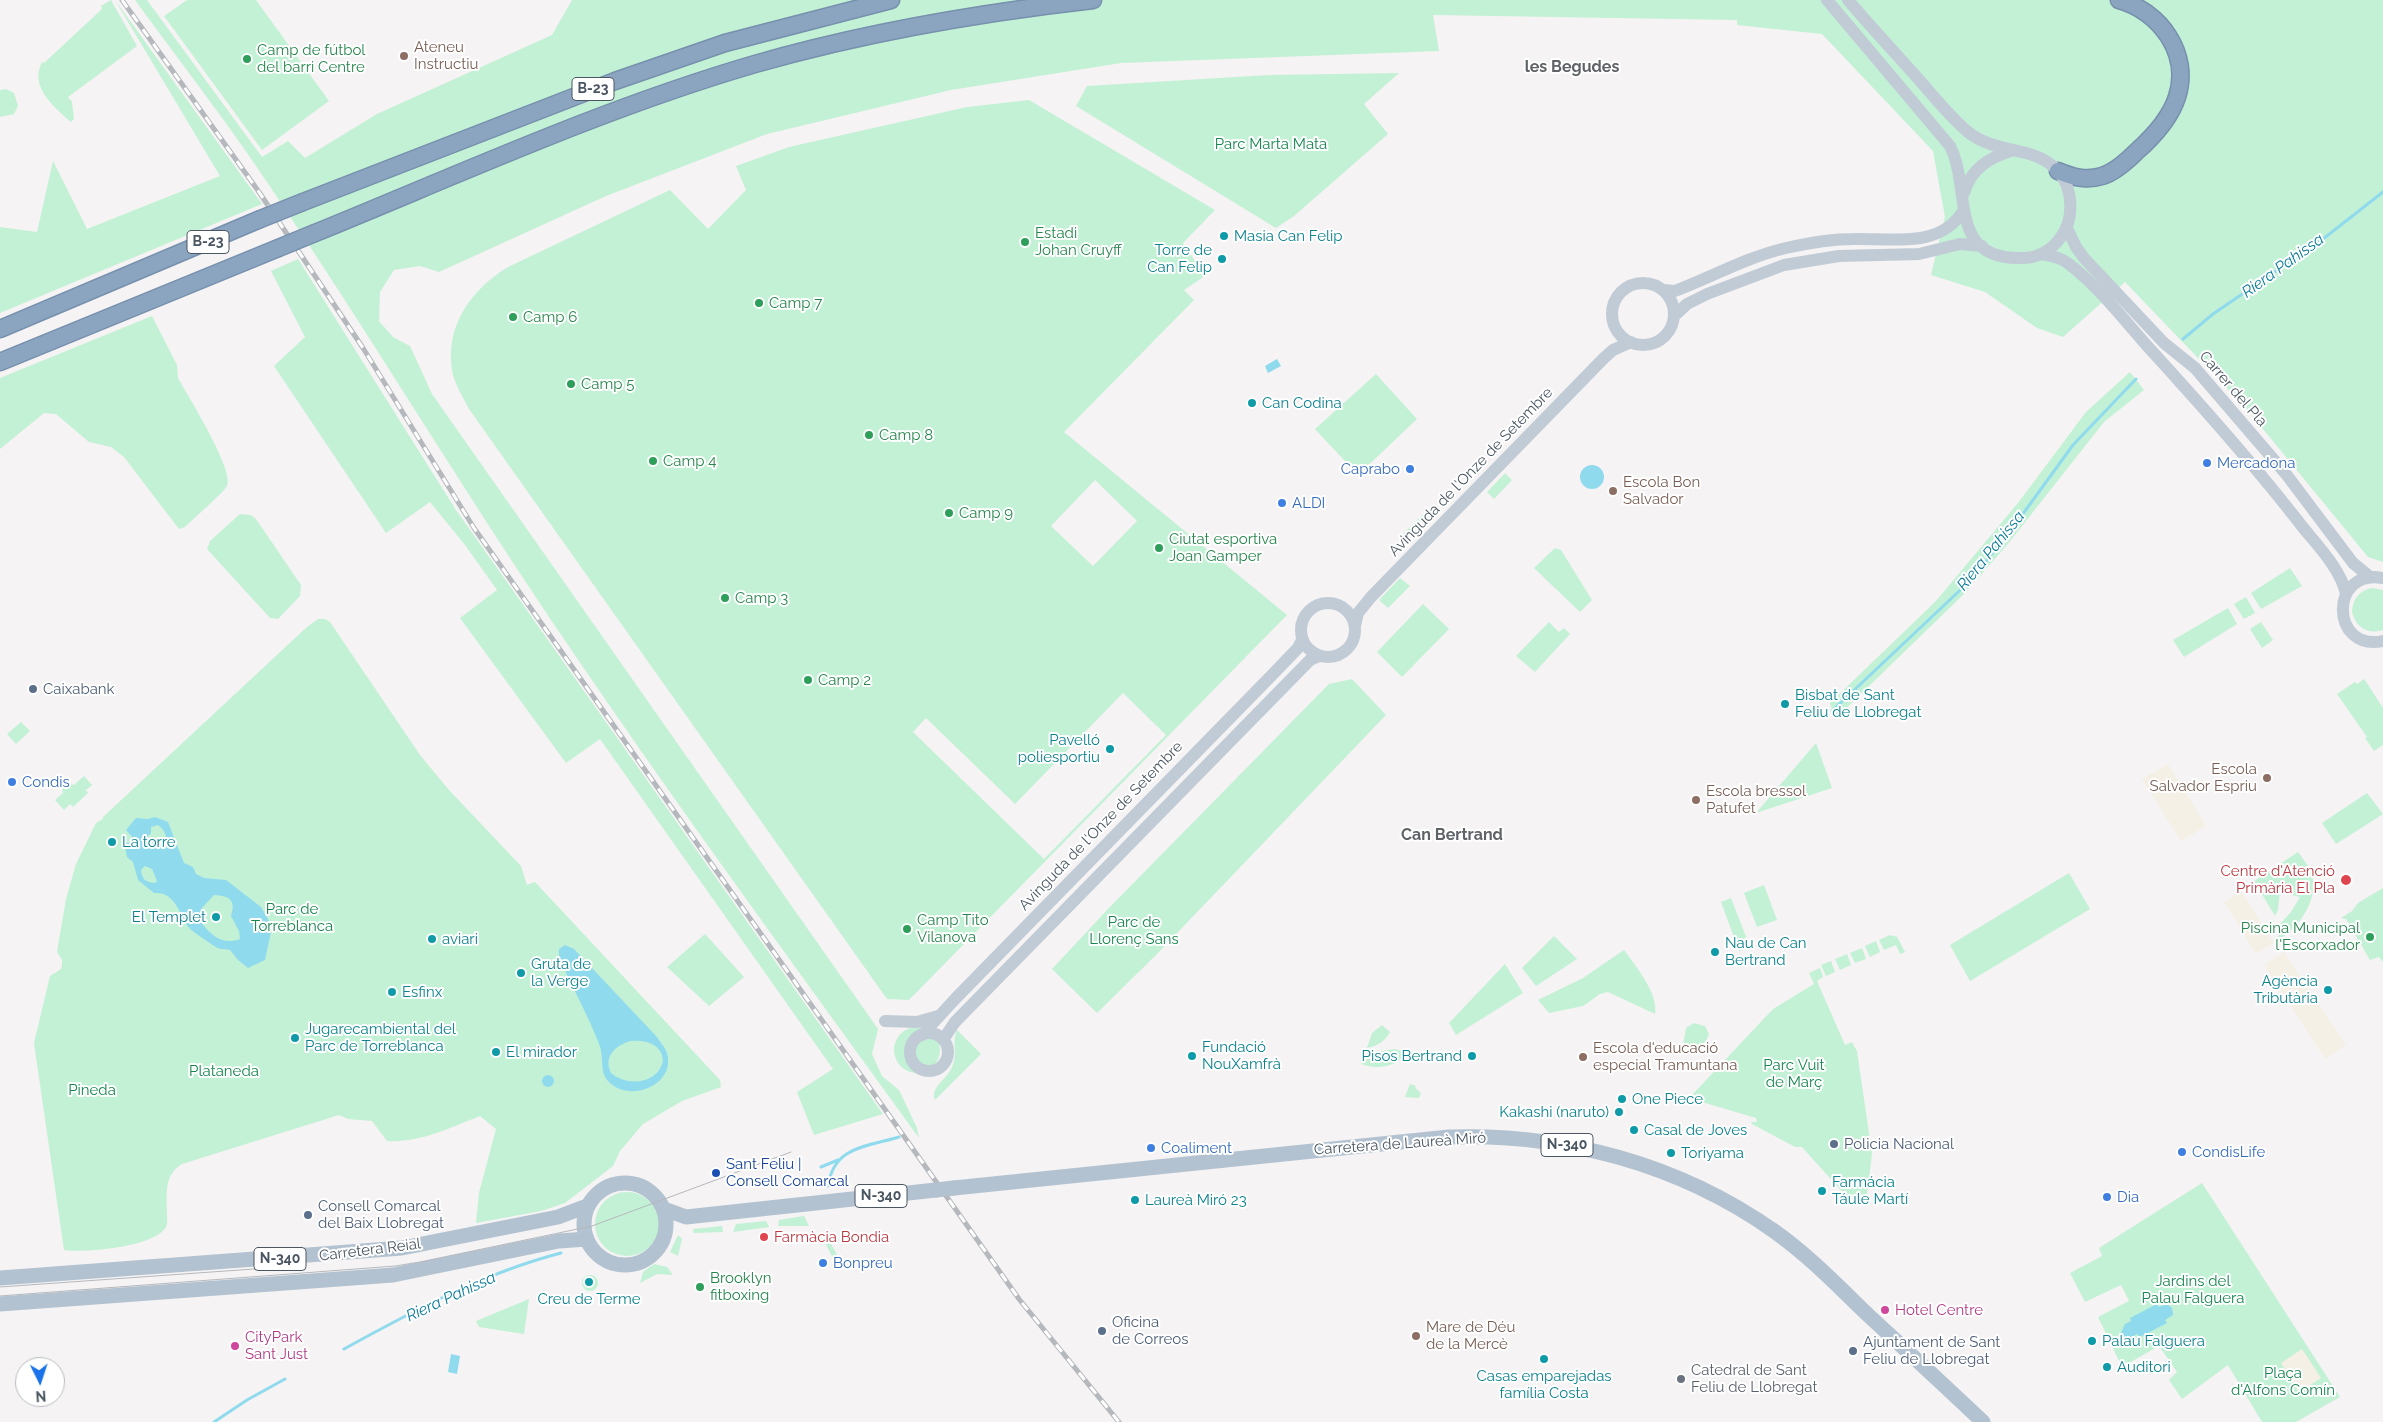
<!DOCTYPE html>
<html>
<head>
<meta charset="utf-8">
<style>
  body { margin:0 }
  #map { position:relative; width:2383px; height:1422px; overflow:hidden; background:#f5f3f3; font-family:Raleway,sans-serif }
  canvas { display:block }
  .north { position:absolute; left:15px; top:1357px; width:50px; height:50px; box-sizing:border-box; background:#fff; border:1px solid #b7bbc0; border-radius:50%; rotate:176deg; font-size:14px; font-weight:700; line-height:20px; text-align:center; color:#4a5661 }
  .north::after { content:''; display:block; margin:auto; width:18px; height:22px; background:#1a73e8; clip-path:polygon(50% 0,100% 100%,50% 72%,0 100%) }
</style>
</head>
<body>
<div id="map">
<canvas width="2383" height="1422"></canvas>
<div class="north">N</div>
</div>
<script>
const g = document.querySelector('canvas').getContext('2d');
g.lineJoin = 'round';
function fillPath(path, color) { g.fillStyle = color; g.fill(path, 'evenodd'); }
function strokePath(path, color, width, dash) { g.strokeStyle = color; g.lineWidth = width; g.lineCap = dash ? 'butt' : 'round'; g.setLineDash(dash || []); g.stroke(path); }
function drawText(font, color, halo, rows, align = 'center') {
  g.font = font + ' Raleway,sans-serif'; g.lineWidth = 4; g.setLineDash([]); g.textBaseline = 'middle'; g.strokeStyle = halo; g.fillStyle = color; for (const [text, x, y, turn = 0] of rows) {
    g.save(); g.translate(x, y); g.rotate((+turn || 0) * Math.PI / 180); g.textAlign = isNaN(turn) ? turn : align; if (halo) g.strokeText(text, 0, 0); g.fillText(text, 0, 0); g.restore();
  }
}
fillPath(new Path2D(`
  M111 0 137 46 68 97 72 102 74 119 71 122C54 107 29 87 42 62L44 63 102 9 101 6Z
  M115 0 262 204 0 313V227L37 232 53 161 87 229 220 176Z
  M135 0H147L262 157 288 141 305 158 377 114 552 35 572 0H2383V562L2368 557 2245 407 2125 282 2063 337 2037 328 1985 292 1931 275 1945 217 1933 151 1822 34 1737 25V20L1433 15 1439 51 1121 63 951 90 767 134 606 196 439 272 420 266 394 270 380 292 379 321 393 337 410 346 432 394 878 1029 872 1054 882 1076 899 1090 917 1128 919 1138C794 965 668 794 549 617 455 477 368 332 273 191 230 126 181 63 135 0Z
  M187 0H256L329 101 262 150 164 16Z
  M1399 73 1364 104 1388 134 1294 216 1276 228 1076 106 1087 86 1269 75Z
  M6 89 14 93 18 106 14 114 0 117V90Z
  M1029 100 1215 210 1183 243 1205 276 1184 290 1194 300 1064 432 1287 615 909 1000 887 999 469 409C463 397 454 383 452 370 445 325 472 289 508 267L670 190 708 229 746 190 736 166 789 147 967 107ZM1095 480 1137 521 1093 566 1051 526ZM1123 693 1166 735 1044 859 913 732 926 718 1015 804Z
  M298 259 456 510 883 1114 814 1135 797 1092 833 1069 600 739 566 763 460 618 497 590 465 545 430 502 386 533 274 366 305 337 271 271Z
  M152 316 177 365 178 378C188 396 235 471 227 486 224 492 192 520 185 527L179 529 124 457 111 447 89 442 56 414 44 413 0 449V378Z
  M2130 372 2144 390 2104 422 2007 545 1963 595 1835 719 1830 703 1936 601 2018 503 2086 412Z
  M1376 374 1417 419 1358 475 1315 429Z
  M1545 390 1547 393 1516 425 1513 422Z
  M1505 473 1512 480 1494 499 1487 492Z
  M1432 505 1435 507 1403 539 1401 536Z
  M240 514 251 515 256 519 301 585 300 596 278 619 270 618 207 549 210 541Z
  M1555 548 1561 550 1592 600 1580 612 1534 568Z
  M2290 568 2302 586 2261 609 2251 593Z
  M1400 578 1410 586 1388 608 1379 600Z
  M2372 588 2383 590V630C2367 635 2356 627 2352 612 2353 598 2359 591 2372 588Z
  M2246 597 2255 613 2244 619 2234 604Z
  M1423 604 1449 629 1402 677 1377 652Z
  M2228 608 2237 624 2184 657 2173 640Z
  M318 619H325L330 622 420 755 449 790 521 866 527 885 535 882 720 1080 721 1087 682 1101 643 1124 620 1151 613 1166 565 1203 541 1211 476 1223 479 1193 496 1129 480 1116C449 1128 420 1143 387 1141L372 1121 348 1119 339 1115 182 1164C163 1175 167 1196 167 1215 167 1219 168 1223 166 1227 155 1247 85 1253 64 1250L34 1043 50 976 61 969 62 965V960L57 952 66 899 76 864 96 823 103 819V817L307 627Z
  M1549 622 1559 632 1564 628 1570 634 1535 672 1516 656Z
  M2261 622 2273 640 2262 648 2250 629Z
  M2363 677 2383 708V745L2374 751 2365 738 2367 737 2337 694 2355 682 2357 684 2364 679Z
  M1352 679 1386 715 1156 955 1097 1013 1052 969 1106 911 1329 684Z
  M21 722 30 731 16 744 7 734Z
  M1816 743 1832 788 1756 813Z
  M84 776 92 785 86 790 88 793 73 807 70 804 64 810 55 800 63 793 62 789 69 783 74 785Z
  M2367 793 2383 814 2336 844 2322 823Z
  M2298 852C2303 859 2310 867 2312 875 2319 900 2298 929 2278 940L2280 924 2291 912 2300 897 2282 893 2281 882 2278 910 2275 916 2254 881Z
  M2069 873 2090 909 1970 981 1950 945Z
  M1764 885 1777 920 1757 927 1744 893Z
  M2383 888V962L2379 957 2370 960 2346 919 2341 918 2352 911 2358 903Z
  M1731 898 1750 947 1739 951 1721 902Z
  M705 934 744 977 709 1006 667 967Z
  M1890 935 1897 937 1905 952 1900 954 1896 945 1884 950 1879 940Z
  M1554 936 1577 959 1536 986 1522 968Z
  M1876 941 1880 952 1870 957 1865 946Z
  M1862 948 1866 959 1855 963 1850 953Z
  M1624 950C1635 965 1659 994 1655 1014L1608 992 1600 994 1583 1006 1549 1013 1538 1000 1583 978Z
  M1847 954 1851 965 1840 970 1835 959Z
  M1831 961 1835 972 1826 976 1821 965Z
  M1505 964 1523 993 1456 1035 1449 1023Z
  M1820 968 1823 977 1817 981 1845 1045 1852 1042 1857 1051 1872 1154 1867 1195 1846 1196 1802 1147H1795L1752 1124 1751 1122H1757L1756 1118 1692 1099V1095L1773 1009 1814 984 1809 973Z
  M1694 1023 1705 1026 1709 1034 1706 1041 1695 1051 1688 1050 1683 1045 1686 1028Z
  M1382 1025 1390 1032C1385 1041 1378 1046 1367 1048L1372 1033Z
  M894 1050a23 23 0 1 1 46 0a23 23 0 1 1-46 0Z
  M957 1030 981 1054 935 1100C930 1087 946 1080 951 1069 959 1055 951 1042 957 1030Z
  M1395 1049 1407 1053C1395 1067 1379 1070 1361 1064L1376 1052Z
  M1410 1084 1416 1086 1415 1088 1421 1093 1419 1098 1405 1097Z
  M2202 1183 2340 1397 2296 1422H2262L2228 1365 2182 1399 2169 1380 2177 1372 2159 1346 2122 1367 2098 1317 2129 1301 2121 1285 2085 1302 2070 1273 2102 1256 2099 1248Z
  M595 1224a32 32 0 1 1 64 0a32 32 0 1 1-64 0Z
  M804 1216 809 1226H778L779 1220Z
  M766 1221 769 1227 733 1232 736 1224Z
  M722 1226 723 1232 694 1233 693 1229Z
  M678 1235 682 1239 678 1256 670 1252Z
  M824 1241 830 1242 842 1264 837 1266Z
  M654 1264 667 1267 673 1275 657 1274 640 1283 643 1272Z
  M582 1283a8 8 0 1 1 16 0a8 8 0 1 1-16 0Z
  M529 1299 524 1334 479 1327 476 1321Z`), '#c3f1d5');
fillPath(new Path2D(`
  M2168 764 2206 826 2181 841 2142 779Z
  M2241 891 2274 943 2256 954 2224 902Z
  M2284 952 2346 1045 2325 1059 2264 965Z
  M2302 1349 2321 1378 2299 1392 2281 1363Z`), '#f5f0e5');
fillPath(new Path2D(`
  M1277 359 1281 366 1268 373 1265 366Z
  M1580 477a12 12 0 1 1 24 0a12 12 0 1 1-24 0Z
  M155 817 168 822 184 863 193 867 196 874 204 878 226 880 261 907 269 921 271 932 265 960 248 968 238 960 230 950C226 949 222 950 218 948 216 948 191 930 190 929 179 915 176 891 154 893L138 880 133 862 127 857 124 842 134 844V839L126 830 136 818 148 819ZM158 825C165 830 167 836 166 845L157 848 149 846 145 840 151 833V827ZM145 866 152 869 157 881 155 883C146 882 142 880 141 870ZM214 895C230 896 236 900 231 916L239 931 240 939C224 945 213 937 203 925L202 908Z
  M565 945 574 949 657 1037C660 1042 665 1047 667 1053 676 1084 632 1103 610 1083 598 1072 605 1059 599 1044 588 1015 572 987 559 958V949ZM631 1041C646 1040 662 1044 663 1061 658 1084 627 1087 611 1073 603 1056 616 1045 631 1041Z
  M542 1081a6 6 0 1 1 12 0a6 6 0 1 1-12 0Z
  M2157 1304 2159 1307 2167 1304 2172 1308 2173 1315 2165 1320 2167 1323 2140 1337 2137 1334 2130 1338 2120 1335 2125 1324 2131 1321 2130 1318Z
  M451 1354 460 1356 457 1374 448 1372Z`), '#90daee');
strokePath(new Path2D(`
  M2183 339 2213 314 2323 239 2383 192
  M1832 711 1973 578 2025 511 2073 445 2136 379
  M821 1167 838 1160
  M828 1186C834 1146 866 1147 899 1137
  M344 1349C413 1311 484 1273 561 1253
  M214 1422 247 1400 285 1379`), '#90daee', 3);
const motorway = new Path2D(`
  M2058 171C2072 177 2086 181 2102 176 2115 172 2127 161 2136 152 2153 137 2170 119 2177 97 2191 54 2160 11 2119 0
  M303 202 615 81 725 43 891 0
  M315 233C460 174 604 108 755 64 866 32 978 13 1093 0
  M0 329 258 220
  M0 362 276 249`);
strokePath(motorway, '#7690ad', 19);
strokePath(new Path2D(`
  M1827 0 1950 146C1972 189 1947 258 2019 258 2036 259 2051 251 2061 237 2075 218 2073 187 2057 170 2034 145 1997 155 1968 132 1951 118 1936 99 1921 82 1897 55 1872 28 1848 0
  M1964 193C1971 169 1988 158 2011 151
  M2067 228 2076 247 2084 258 2164 343 2195 368 2286 474 2353 563 2370 577
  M2041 254C2051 256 2060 257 2069 264 2100 288 2124 320 2150 349 2202 406 2254 464 2301 525 2317 545 2341 569 2346 594
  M1612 314a31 31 0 1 1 62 0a31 31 0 1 1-62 0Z
  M1663 290 1675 291C1712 277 1747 257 1786 248 1808 243 1831 239 1854 239 1891 238 1940 249 1963 211
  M1674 316 1687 304 1707 294 1784 265 1839 256 1919 254 1960 244 1982 246
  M2383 578C2329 568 2330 652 2383 641
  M1301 630a27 27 0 1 1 54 0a27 27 0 1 1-54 0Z
  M1355 626 1358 613 1371 597 1604 358 1613 350 1631 342
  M885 1021 917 1022 938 1016
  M910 1052a19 19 0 1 1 38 0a19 19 0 1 1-38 0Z
  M922 1035 956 998 1273 674 1298 648 1302 640
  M943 1040 955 1022 1310 660 1319 656`), '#c1cbd6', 12);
strokePath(new Path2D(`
  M584 1224a41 41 0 1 1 82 0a41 41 0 1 1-82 0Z
  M954 1188 1449 1137C1564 1133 1679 1164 1774 1231 1808 1255 1837 1285 1867 1314 1906 1350 1945 1386 1983 1422
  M664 1209 686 1217 936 1190
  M0 1278 402 1248 558 1217 587 1206
  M0 1304 393 1275 559 1241 587 1239`), '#b3c2d1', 15);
strokePath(motorway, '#8ba5c1', 16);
strokePath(new Path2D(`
  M0 1287 296 1266
  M0 1296 395 1266 420 1262 592 1226 791 1152`), '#b5b8bd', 1);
const rail = new Path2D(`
  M122 0 259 192 363 348 474 528 1019 1299 1119 1422`);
strokePath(rail, '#b5b8bd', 5);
strokePath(rail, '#fff', 3, [9]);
const motorwayBridge = new Path2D(`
  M258 220 303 202
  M276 249 315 233`);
strokePath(motorwayBridge, '#7690ad', 19, []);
strokePath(new Path2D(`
  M936 1190 954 1188`), '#b3c2d1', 15);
strokePath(motorwayBridge, '#8ba5c1', 16);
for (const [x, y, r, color] of [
  [404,56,5,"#8d6e63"],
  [247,59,5,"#2e9e5b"],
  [1224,236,5,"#0f9aa8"],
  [1025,242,5,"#2e9e5b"],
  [1222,259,5,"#0f9aa8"],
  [759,303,5,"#2e9e5b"],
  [513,317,5,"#2e9e5b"],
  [571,384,5,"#2e9e5b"],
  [1252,403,5,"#0f9aa8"],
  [869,435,5,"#2e9e5b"],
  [653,461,5,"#2e9e5b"],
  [2207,463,5,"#3f7fe0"],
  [1410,469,5,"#3f7fe0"],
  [1613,491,5,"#8d6e63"],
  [1282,503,5,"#3f7fe0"],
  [949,513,5,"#2e9e5b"],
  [1159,548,5,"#2e9e5b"],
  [725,598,5,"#2e9e5b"],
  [808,680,5,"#2e9e5b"],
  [33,689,5,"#5c6f8a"],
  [1785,704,5,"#0f9aa8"],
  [1110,749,5,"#0f9aa8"],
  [2267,778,5,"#8d6e63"],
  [12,782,5,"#3f7fe0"],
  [1696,800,5,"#8d6e63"],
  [112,842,5,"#0f9aa8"],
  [2346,880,6,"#e0444e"],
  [216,917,5,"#0f9aa8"],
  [907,929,5,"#2e9e5b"],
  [2370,937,5,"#2e9e5b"],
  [432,939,5,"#0f9aa8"],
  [1715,952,5,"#0f9aa8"],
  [521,973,5,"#0f9aa8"],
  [2328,990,5,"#0f9aa8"],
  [392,992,5,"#0f9aa8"],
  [295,1038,5,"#0f9aa8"],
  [496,1052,5,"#0f9aa8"],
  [1192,1056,5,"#0f9aa8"],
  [1472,1056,5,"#0f9aa8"],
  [1583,1057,5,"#8d6e63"],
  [1622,1099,5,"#0f9aa8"],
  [1619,1112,5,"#0f9aa8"],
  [1634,1130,5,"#0f9aa8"],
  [1834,1144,5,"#5c6f8a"],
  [1151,1148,5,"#3f7fe0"],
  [2182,1152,5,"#3f7fe0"],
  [1671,1153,5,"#0f9aa8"],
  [716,1173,5,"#1a4fb4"],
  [1822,1191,5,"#0f9aa8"],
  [2107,1197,5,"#3f7fe0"],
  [1135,1200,5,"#0f9aa8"],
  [308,1215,5,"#5c6f8a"],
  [764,1237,5,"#e0444e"],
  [823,1263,5,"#3f7fe0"],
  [589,1282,5,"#0f9aa8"],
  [700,1287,5,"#2e9e5b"],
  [1885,1310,5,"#d1479c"],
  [1102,1331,5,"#5c6f8a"],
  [1416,1336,5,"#8d6e63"],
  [2092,1341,5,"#0f9aa8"],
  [235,1346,5,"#d1479c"],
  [1853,1351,5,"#5c6f8a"],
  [1544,1359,5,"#0f9aa8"],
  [2107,1367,5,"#0f9aa8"],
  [1681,1379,5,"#6b7280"]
]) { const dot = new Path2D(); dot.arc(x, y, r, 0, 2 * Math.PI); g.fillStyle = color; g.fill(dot); strokePath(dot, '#fff', 2); }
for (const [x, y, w] of [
  [593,89,42],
  [208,242,42],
  [1567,1145,52],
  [881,1196,52],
  [280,1259,52]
]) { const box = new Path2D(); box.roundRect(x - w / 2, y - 11.5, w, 23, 4); g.fillStyle = '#fff'; g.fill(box); strokePath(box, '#4a5661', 1); }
drawText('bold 14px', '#4a5661', null, [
  ["B-23",593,89],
  ["B-23",208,242],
  ["N-340",1567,1145],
  ["N-340",881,1196],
  ["N-340",280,1259]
]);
drawText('15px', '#785e54', '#fff', [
  ["Ateneu",414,47],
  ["Instructiu",414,64],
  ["Escola Bon",1623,482],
  ["Salvador",1623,499],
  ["Escola",2257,769,"right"],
  ["Salvador Espriu",2257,786,"right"],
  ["Escola bressol",1706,791],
  ["Patufet",1706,808],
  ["Escola d'educació",1593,1048],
  ["especial Tramuntana",1593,1065],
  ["Mare de Déu",1426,1327],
  ["de la Mercè",1426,1344]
], 'left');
drawText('15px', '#27864d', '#fff', [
  ["Camp de fútbol",257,50],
  ["del barri Centre",257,67],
  ["Estadi",1035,233],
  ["Johan Cruyff",1035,250],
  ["Camp 7",769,303],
  ["Camp 6",523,317],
  ["Camp 5",581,384],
  ["Camp 8",879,435],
  ["Camp 4",663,461],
  ["Camp 9",959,513],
  ["Ciutat esportiva",1169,539],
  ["Joan Gamper",1169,556],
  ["Camp 3",735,598],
  ["Camp 2",818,680],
  ["Camp Tito",917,920],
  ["Vilanova",917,937],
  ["Piscina Municipal",2360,928,"right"],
  ["l'Escorxador",2360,945,"right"],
  ["Brooklyn",710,1278],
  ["fitboxing",710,1295]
], 'left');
drawText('15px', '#17864f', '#fff', [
  ["Parc Marta Mata",1271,144],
  ["Parc de",292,909],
  ["Torreblanca",292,926],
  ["Parc de",1134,922],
  ["Llorenç Sans",1134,939],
  ["Parc Vuit",1794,1065],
  ["de Març",1794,1082],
  ["Plataneda",224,1071],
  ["Pineda",92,1090],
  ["Jardins del",2193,1281],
  ["Palau Falguera",2193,1298],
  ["Plaça",2283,1373],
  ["d'Alfons Comín",2283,1390]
]);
drawText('15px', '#0d838f', '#fff', [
  ["Masia Can Felip",1234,236],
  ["Torre de",1212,250,"right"],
  ["Can Felip",1212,267,"right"],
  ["Can Codina",1262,403],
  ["Bisbat de Sant",1795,695],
  ["Feliu de Llobregat",1795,712],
  ["Pavelló",1100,740,"right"],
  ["poliesportiu",1100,757,"right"],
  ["La torre",122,842],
  ["El Templet",206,917,"right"],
  ["aviari",442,939],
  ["Nau de Can",1725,943],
  ["Bertrand",1725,960],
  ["Gruta de",531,964],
  ["la Verge",531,981],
  ["Agència",2318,981,"right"],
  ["Tributària",2318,998,"right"],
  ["Esfinx",402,992],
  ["Jugarecambiental del",305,1029],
  ["Parc de Torreblanca",305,1046],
  ["Fundació",1202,1047],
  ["NouXamfrà",1202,1064],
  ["El mirador",506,1052],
  ["Pisos Bertrand",1462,1056,"right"],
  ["One Piece",1632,1099],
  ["Kakashi (naruto)",1609,1112,"right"],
  ["Casal de Joves",1644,1130],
  ["Toriyama",1681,1153],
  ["Farmácia",1832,1182],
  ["Táule Martí",1832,1199],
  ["Laureà Miró 23",1145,1200],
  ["Creu de Terme",589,1299,"center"],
  ["Palau Falguera",2102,1341],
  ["Auditori",2117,1367],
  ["Casas emparejadas",1544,1376,"center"],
  ["família Costa",1544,1393,"center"]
], 'left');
drawText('15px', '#4a5661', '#fff', [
  ["Carrer del Pla",2233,389,49],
  ["Avinguda de l'Onze de Setembre",1471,472,-46],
  ["Avinguda de l'Onze de Setembre",1101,826,-46],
  ["Carretera de Laureà Miró",1400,1144,-4],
  ["Carretera Reial",370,1250,-7]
]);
drawText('15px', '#366cbe', '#fff', [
  ["Mercadona",2217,463],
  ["Caprabo",1400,469,"right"],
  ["ALDI",1292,503],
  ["Condis",22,782],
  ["Coaliment",1161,1148],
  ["CondisLife",2192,1152],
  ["Dia",2117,1197],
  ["Bonpreu",833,1263]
], 'left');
drawText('15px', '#4e5e75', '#fff', [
  ["Caixabank",43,689],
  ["Policia Nacional",1844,1144],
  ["Consell Comarcal",318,1206],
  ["del Baix Llobregat",318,1223],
  ["Oficina",1112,1322],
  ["de Correos",1112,1339],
  ["Ajuntament de Sant",1863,1342],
  ["Feliu de Llobregat",1863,1359]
], 'left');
drawText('15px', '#be3a42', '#fff', [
  ["Centre d'Atenció",2335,871],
  ["Primària El Pla",2335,888],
  ["Farmàcia Bondia",774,1237,"left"]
], 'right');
drawText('15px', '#164399', '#fff', [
  ["Sant Feliu |",726,1164],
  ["Consell Comarcal",726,1181]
], 'left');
drawText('15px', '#b23c85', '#fff', [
  ["Hotel Centre",1895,1310],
  ["CityPark",245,1337],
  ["Sant Just",245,1354]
], 'left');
drawText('15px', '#5b616d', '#fff', [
  ["Catedral de Sant",1691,1370],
  ["Feliu de Llobregat",1691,1387]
], 'left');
drawText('bold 16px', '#5f6368', '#fff', [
  ["les Begudes",1572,67],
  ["Can Bertrand",1452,835]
]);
drawText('italic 16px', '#0c7c9b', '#fff', [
  ["Riera Pahissa",2283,266,-36],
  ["Riera Pahissa",1991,551,-51],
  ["Riera Pahissa",451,1297,-25]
]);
</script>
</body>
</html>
